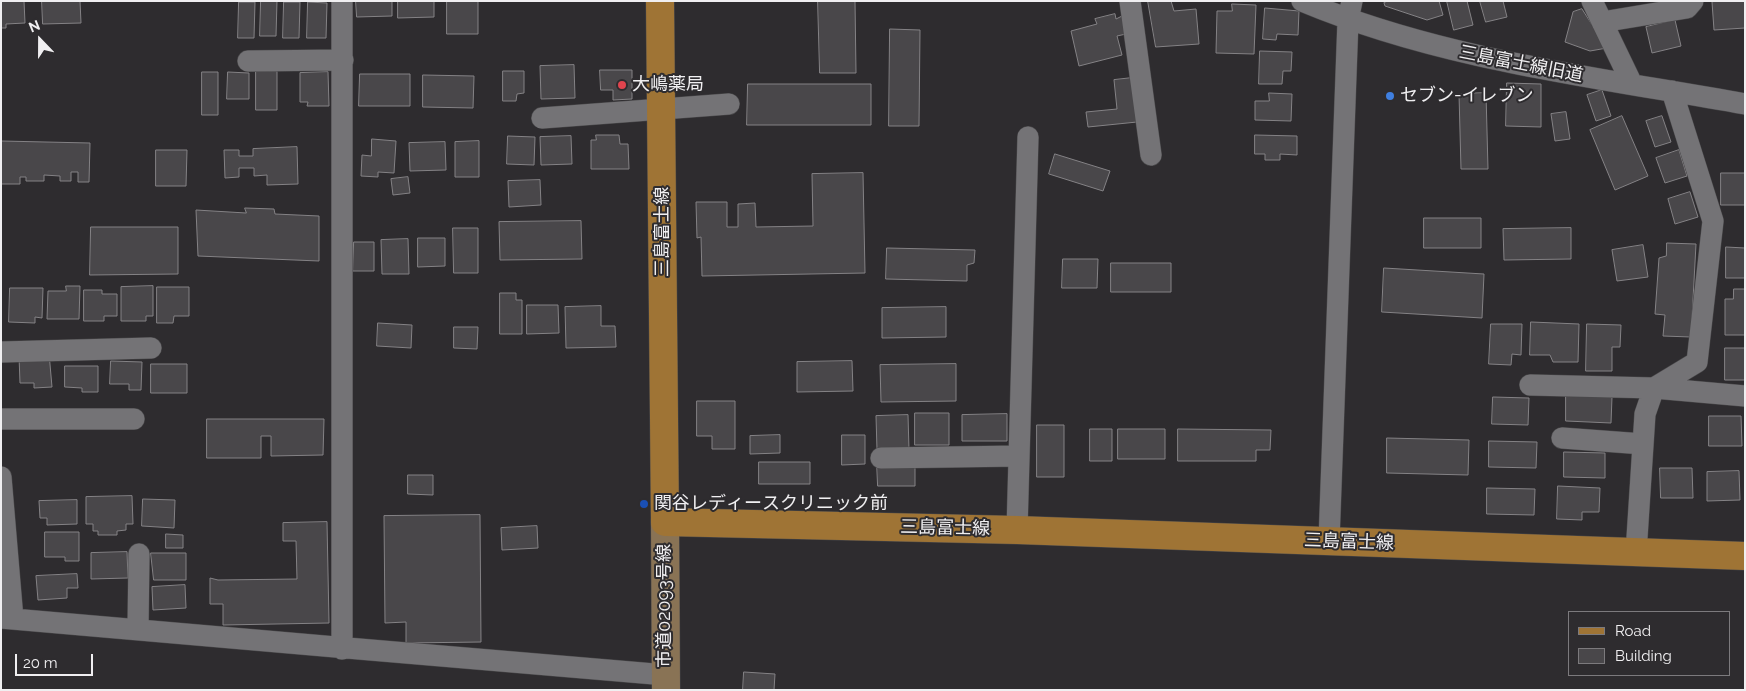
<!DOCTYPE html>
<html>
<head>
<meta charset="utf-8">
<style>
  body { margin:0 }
  #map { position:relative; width:1746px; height:691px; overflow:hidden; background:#2e2c2f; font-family:Raleway,sans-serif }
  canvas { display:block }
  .frame { position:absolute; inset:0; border:2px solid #f0eff1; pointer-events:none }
  .legend { position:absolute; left:1568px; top:611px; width:162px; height:65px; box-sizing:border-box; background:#2e2c2f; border:1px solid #7c7a7d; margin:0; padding:6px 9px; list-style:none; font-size:15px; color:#f0eff1 }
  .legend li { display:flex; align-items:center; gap:10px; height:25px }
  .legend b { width:25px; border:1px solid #7c7a7d }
  .north { position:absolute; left:15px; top:15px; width:50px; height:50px; -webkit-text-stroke:4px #2e2c2f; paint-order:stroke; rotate:338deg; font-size:14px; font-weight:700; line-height:20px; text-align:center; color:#f0eff1 }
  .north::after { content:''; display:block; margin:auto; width:18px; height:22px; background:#f0eff1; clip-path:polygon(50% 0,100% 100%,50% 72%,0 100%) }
  .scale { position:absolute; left:15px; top:654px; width:78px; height:22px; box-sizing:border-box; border:2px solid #f0eff1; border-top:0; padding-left:6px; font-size:15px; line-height:18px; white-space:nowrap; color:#f0eff1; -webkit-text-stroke:4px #2e2c2f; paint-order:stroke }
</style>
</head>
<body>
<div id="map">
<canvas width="1746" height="691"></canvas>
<div class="frame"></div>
<ul class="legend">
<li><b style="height:6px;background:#9f7435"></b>Road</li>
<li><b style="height:14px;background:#49474a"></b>Building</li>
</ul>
<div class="north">N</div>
<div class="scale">20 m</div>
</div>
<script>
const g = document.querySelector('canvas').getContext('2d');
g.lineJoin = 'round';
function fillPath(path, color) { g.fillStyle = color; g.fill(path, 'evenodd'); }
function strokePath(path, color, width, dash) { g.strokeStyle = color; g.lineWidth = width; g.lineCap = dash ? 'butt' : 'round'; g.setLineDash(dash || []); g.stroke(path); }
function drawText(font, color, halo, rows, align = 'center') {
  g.font = font + ' Raleway,"Noto Sans JP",sans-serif'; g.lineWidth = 4; g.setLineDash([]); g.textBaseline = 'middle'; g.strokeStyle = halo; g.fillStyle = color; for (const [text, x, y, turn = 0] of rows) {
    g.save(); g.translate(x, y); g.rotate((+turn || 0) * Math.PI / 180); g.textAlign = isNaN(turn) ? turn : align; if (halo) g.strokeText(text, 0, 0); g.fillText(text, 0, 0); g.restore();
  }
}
const building = new Path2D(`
  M1 1H24L25 23 6 24V28H1Z
  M42 1H80L81 23 43 24Z
  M261 1H277L276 36H260Z
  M356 1H392V16L357 17Z
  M398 1H434V17L398 18Z
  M447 1H478V34H447Z
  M818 1H855L856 73H820Z
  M1148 1H1171L1174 11 1196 9 1199 44 1156 47Z
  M1388 1H1439L1443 15 1427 20 1385 6 1384 3Z
  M1447 1H1467L1473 25 1454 30Z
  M1480 1H1503L1507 17 1486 22Z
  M1745 1V28L1714 30 1712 2Z
  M239 2H255L254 38H238Z
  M284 2H300L299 38H283Z
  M308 2 327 3 326 38H307Z
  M1232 4 1256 5 1254 54 1216 53 1217 11H1232Z
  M1265 8 1299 11 1298 35 1277 34 1276 40 1263 39Z
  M1582 9 1607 48 1590 51 1565 42 1573 12Z
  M1115 14 1116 19 1122 16 1126 34 1117 36 1122 55 1079 66 1071 31 1097 24 1095 19Z
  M1675 20 1681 46 1652 53 1646 27Z
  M890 29 920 30 919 126H889Z
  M1260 51 1292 52 1291 71H1283L1282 84H1259Z
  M574 65 575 98 541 99 540 66Z
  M600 70H632V99L613 100V90H601Z
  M256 71H277V110H256Z
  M503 71H524V93L517 94 516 101H503Z
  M202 72H218V115H202Z
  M228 72 249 73V99H227Z
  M328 72 329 106H307L308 102H300V73Z
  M360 74H410V106H359Z
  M423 75 474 76 473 108 423 107Z
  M1132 78 1137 122 1088 127 1086 112 1117 109 1114 80Z
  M1507 83 1541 84V127L1506 126Z
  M748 84H871V125H747Z
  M1602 90 1611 116 1596 121 1587 95Z
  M1269 93 1292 94 1291 121 1255 120V101H1269Z
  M1486 93 1488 169H1461L1459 94Z
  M1566 112 1570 139 1555 141 1551 114Z
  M1622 116 1648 176 1615 190 1590 130Z
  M1662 116 1671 142 1655 147 1646 121Z
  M596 135H619L620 144H628L629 169H591V140H596Z
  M1255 135 1297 136V155L1280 154V160H1265V154H1255Z
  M508 136 535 137 534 165 507 164Z
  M571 136 572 164 541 165 540 137Z
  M372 139 396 141 394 173 378 172V177L361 176 362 155 371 156Z
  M1 141 90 143 89 182H78V172H71V181H60V176L44 175V181H26V177H20V184H1Z
  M479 141V177H455V142Z
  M445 142 446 170 410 171 409 143Z
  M297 147 298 184 267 185V175L254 176V168H239V177L225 178 224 150H239V156H253V149Z
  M156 150H187L186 186H156Z
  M1679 150 1687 176 1665 183 1656 158Z
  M1055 154 1110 171 1103 191 1049 174Z
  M863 173 865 273 702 276 701 237 697 238 696 202H727V227H738V204L755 203 756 227 813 226 812 174Z
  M1721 173H1745V205H1721Z
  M408 177 410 193 393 195 391 179Z
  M540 180 541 205 509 207 508 181Z
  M1690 192 1698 217 1675 224 1668 199Z
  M245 208 274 209 275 214 319 216V261L198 256 196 210 246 213Z
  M1424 218H1481V248H1424Z
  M581 221 582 259 500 260 499 222Z
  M91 227H178V274L90 275Z
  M453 228H478V273H454Z
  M1571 228V259L1504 260 1503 229Z
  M418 238H445V266L418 267Z
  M408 239 409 274H382L381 240Z
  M354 242H374V271H353Z
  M1667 243 1696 244 1691 337 1663 336 1665 315 1655 314 1659 258 1666 256Z
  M1643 245 1648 277 1617 281 1612 250Z
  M1726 247 1745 248V278H1726Z
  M887 248 975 250 974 263 967 265V281L886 279Z
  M1063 259H1098L1097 288H1062Z
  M1111 263H1171V292H1111Z
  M1384 268 1484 274 1482 318 1382 312Z
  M66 286H80L79 319H47L48 291H66Z
  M153 286V316H146V321H121V287Z
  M157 287H189V316H174L173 323H157Z
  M10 288H43L42 318 35 317V323L9 322Z
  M1734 289H1745V335H1725V299H1733Z
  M84 290H102V294H117V316H104V321H84Z
  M500 293H516V300H522V334H500Z
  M527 305H558L559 333 527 334Z
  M601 306V326H615L616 347 566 348 565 307Z
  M946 307V337L882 338V308Z
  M1531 322 1579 324 1578 362H1553L1550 355H1530Z
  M378 323 412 325 411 348 377 346Z
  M1491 324H1522L1521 355 1512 354 1511 365 1489 364Z
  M1587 324 1621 325 1620 347H1612V371H1586Z
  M454 327H478L477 349 454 348Z
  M1725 348H1745V380H1725Z
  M49 353 52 387 34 388V383H20L19 356Z
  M111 361 142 362 141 390H129V384H110Z
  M852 361 853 391 797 392V362Z
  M151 364H187V393H151Z
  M956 364V401L881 402 880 365Z
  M65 366H98V392H82V388L65 387Z
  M1566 395 1612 397 1611 423 1566 421Z
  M1493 397 1529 398 1528 425 1492 424Z
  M697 401H735V449H712V436H697Z
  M915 413H949V445H915Z
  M1007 414V441H962V415Z
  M908 415 909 450H877L876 416Z
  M1709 416H1741L1742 446H1709Z
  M207 419H324L323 455 271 456V436H261V458H207Z
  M1037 425H1064V477H1037Z
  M1090 429H1112V461H1090Z
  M1118 429H1165V459H1118Z
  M1178 429 1271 430 1270 450H1256V461H1178Z
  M780 435V453L750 454V436Z
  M842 435H865V464L842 465Z
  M1387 438 1469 440 1468 475 1387 473Z
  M1489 441 1537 442 1536 468 1489 467Z
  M1564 452 1605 453V478L1564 477Z
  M759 462H810V484H759Z
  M877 463H915V486H878Z
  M1660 468H1692L1693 498H1661Z
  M1739 471 1740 500 1707 501V472Z
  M408 475H433V495L408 494Z
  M1558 486 1600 488 1599 512H1582V520L1557 519Z
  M1487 488 1535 489 1534 515 1487 514Z
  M132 496 133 524H126V530L117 531V535H98V531H93V524H86V497Z
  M143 499 175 500 174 528 142 526Z
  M77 500V524L47 525V518H40L39 501Z
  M480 515 481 642 406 643V622L385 623 384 516Z
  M327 522 329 623 223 625V604H210V578L218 580 297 579 296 541H283V523Z
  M537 526 538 548 502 550 501 528Z
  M45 532H79V561H65V557H45Z
  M166 534 183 535V548H166Z
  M127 552 128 578 91 579V553Z
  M151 553H186V580H154Z
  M77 574 78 588H67V598L38 600 36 576Z
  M185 585 186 608 153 610 152 587Z
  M744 672 775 674 774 690H743Z`);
fillPath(building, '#49474a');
strokePath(building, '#848285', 1);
const street = new Path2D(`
  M342 1V649
  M1130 1 1151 155
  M1302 1C1443 60 1596 77 1745 104
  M1592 1 1632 84
  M1602 22 1687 8 1693 1
  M248 61 343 60
  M542 118 729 104
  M1 352 151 348
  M1530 385 1654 388 1745 396
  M1 419H134
  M1562 438 1643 444
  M881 458 1019 456
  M1 477 13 619
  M1017 530 1028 137
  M1329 541 1348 20 1352 1
  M1636 553 1645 414 1654 388 1697 362 1713 221 1672 91
  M1 618C223 637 444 657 666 675
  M138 629 139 554`);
const secondary = new Path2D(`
  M665 522 666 690`);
const primary = new Path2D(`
  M660 1 665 522 1017 530 1745 556`);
strokePath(street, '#4a494b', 22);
strokePath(secondary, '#4a494b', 29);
strokePath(primary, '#4a494b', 29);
strokePath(street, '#747376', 21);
strokePath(secondary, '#897355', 28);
strokePath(primary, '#9f7435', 28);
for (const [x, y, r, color] of [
  [622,85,5,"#e0444e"],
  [1390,96,5,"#3f7fe0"],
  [644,504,5,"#1a4fb4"]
]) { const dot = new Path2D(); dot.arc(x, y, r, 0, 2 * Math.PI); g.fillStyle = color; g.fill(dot); strokePath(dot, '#2e2c2f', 2); }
drawText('18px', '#f0eff1', '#2e2c2f', [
  ["三島富士線旧道",1521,64,11],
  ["三島富士線",663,232,-90],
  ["三島富士線",945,528,1],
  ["三島富士線",1349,542,2],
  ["市道02093号線",665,606,-90]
]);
drawText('18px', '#f0eff1', '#2e2c2f', [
  ["大嶋薬局",632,85],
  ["セブン-イレブン",1400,96],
  ["関谷レディースクリニック前",654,504]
], 'left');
</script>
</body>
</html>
